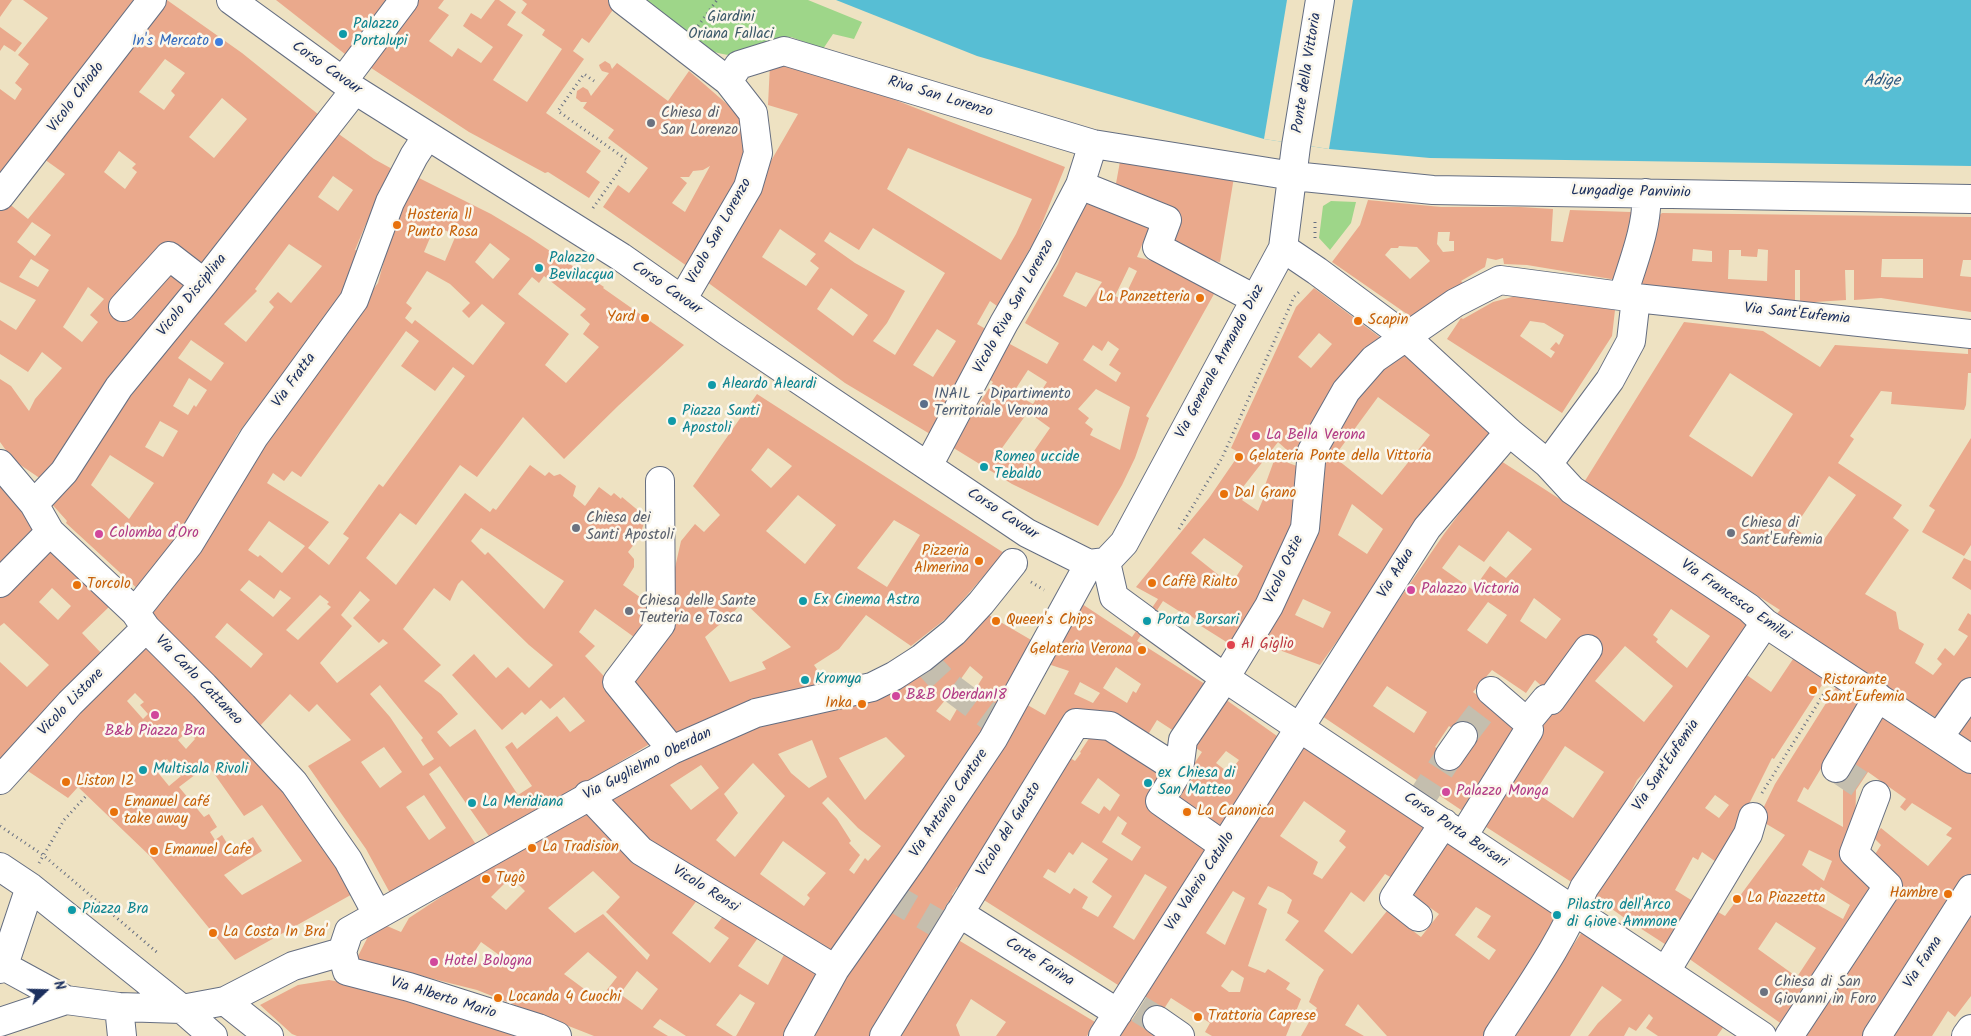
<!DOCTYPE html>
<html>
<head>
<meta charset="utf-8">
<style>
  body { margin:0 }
  #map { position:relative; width:1971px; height:1036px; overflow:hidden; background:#eee2c2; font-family:Kalam,sans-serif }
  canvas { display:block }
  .north { position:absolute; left:20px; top:966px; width:50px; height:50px; -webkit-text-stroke:4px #fbf7ec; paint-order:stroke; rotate:69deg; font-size:14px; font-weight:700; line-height:20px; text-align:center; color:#1b2f5e }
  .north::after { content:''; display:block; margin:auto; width:18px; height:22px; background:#1b2f5e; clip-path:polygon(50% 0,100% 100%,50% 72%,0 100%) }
</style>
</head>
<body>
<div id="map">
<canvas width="1971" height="1036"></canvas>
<div class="north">N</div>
</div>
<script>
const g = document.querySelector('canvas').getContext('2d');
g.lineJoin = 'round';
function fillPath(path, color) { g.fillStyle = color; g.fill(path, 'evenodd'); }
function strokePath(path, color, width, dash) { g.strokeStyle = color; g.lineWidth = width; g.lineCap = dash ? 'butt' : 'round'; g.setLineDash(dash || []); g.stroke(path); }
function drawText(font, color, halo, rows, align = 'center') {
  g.font = font + ' Kalam,sans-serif'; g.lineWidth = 5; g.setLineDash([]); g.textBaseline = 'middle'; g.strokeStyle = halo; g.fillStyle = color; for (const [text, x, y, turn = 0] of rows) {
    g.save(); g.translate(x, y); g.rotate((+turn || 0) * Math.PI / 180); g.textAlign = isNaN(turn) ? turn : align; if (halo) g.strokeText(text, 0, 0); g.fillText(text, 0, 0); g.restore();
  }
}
fillPath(new Path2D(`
  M636 0H808L862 22 854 39 833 34 823 49 791 37C773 44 755 53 736 55 701 57 662 20 636 0Z
  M1331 201 1356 202 1351 223 1330 250 1319 238 1323 206Z`), '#9ed689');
fillPath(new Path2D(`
  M836 0H1971V166L1430 158 1329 149 1264 139 977 56Z`), '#57bed4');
fillPath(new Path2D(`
  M1287 0H1353L1329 149 1264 139Z`), '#eee2c2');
fillPath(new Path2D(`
  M0 0H12L0 17Z
  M23 0H141L0 184V89L15 100 22 89 15 83 29 64 18 55 48 18Z
  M160 0H167L242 53 324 119 202 272 167 264 192 285 44 481 13 460 0 442V379L11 386 29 411 35 399 62 368 42 352 28 372 0 354V320L16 330 36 300 0 282V211L7 202 28 219 65 174 44 159ZM165 59 185 73 171 91 175 95 164 110 139 92ZM222 98 247 119 214 158 189 137ZM119 151 136 164 132 168 137 172 125 189 104 172ZM32 222 51 235 35 256 17 242ZM31 259 49 270 38 287 19 277ZM88 287 104 299 90 315 98 322 82 342 63 327Z
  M276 0H391L350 58Z
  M406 0H444L438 8 449 15 429 41 452 57 458 48 481 63 493 47 463 26 471 13 481 19 495 0H499L516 12 507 25 523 35 493 80 527 102 562 49 542 35 545 30 521 13 527 4 522 0H620L589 43 582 38 573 51 584 59 546 113 601 151 586 172 600 182 589 198 548 172 545 173 469 132 362 62Z
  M0 27 22 43 15 52 4 45 0 51Z
  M605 61 610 64 612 69 617 63 668 101 689 71 735 111 742 121 747 163 694 271 603 207 618 185 629 193 648 168 608 138 614 130 583 108 587 102H581L576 98 577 91 583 87 588 90 591 96 609 73 602 71 600 68 599 65ZM710 166 685 212 672 203 687 183 680 177H689L693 171 703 170Z
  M770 64 822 71 1065 167 1036 238 1018 270 997 306 990 301 977 324 991 332 930 434 845 383 703 279 798 114 768 105ZM908 148 1032 199 1016 234 1001 260 887 189ZM873 228 945 273 895 355 873 341 887 323 905 291 855 263 824 241 830 232 859 250ZM780 229 816 254 810 261 819 268 806 286 762 257ZM831 288 868 315 853 336 817 309ZM937 329 956 341 933 377 913 365Z
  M333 130 374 159 394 170 365 226 355 250 364 253 352 282 237 435 210 488 141 592 66 523 67 521 50 502ZM333 176 353 190 338 211 318 197ZM289 244 322 266 291 303 278 292 269 302 274 307 246 342 224 324 257 291 255 289ZM191 340 224 363 211 381 178 358ZM189 378 207 390 196 407 194 405 188 415 173 406ZM160 421 178 431 163 457 145 447ZM110 455 154 483 129 519 91 485Z
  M1121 156 1234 177 1220 262 1213 261 1171 239 1180 216 1115 189Z
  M415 176 491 214 529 237 604 287 603 288 684 345 618 406 564 459 523 417 477 477 460 465 416 525 400 513 366 558 396 585 465 493 490 512 493 508 496 510 530 465 545 476 549 472 554 476 560 474 576 486 573 496 585 506 599 487 611 496 614 493 621 499 622 497 646 517 639 538 628 552 634 559V567L623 585 655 608 643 635 638 631 634 637 595 609 579 632 595 646 585 656 615 688 658 739 491 839 440 766 429 774 477 846 390 893 366 849 308 766 351 740 317 704 309 712 290 694 258 728 148 610 264 437 378 283 389 242ZM435 226 456 235 445 261 424 252ZM490 243 510 259 493 279 475 262ZM427 271 450 284 470 303 462 311 469 318 482 304 505 323 473 365 415 320 412 324 405 318 412 308 406 303ZM544 276 586 309 580 315 590 324 583 334 599 347 566 383 545 365 569 334 518 294 532 277 539 283ZM406 331 419 341 401 366 435 391 453 367 465 376 383 487 379 484 343 534 349 538 329 565 308 548 329 522 267 483 273 473 284 481 292 471 301 477ZM269 521 305 546 282 573 260 555 258 557 248 550ZM481 528 564 581 544 609 488 552 485 555 471 541ZM249 580 274 599 280 590 291 598 273 617 240 590ZM462 580 529 645 553 665 529 688 508 667 496 678 474 654 452 675 502 730 522 712 525 715 541 700 550 709 564 697 585 721 570 732 557 716 517 749 512 742 505 747 532 786 518 795 475 729 450 747 437 732 458 714 441 694 424 681 441 665 403 629 434 588 450 601 458 584ZM360 591 370 600 353 618 379 643 383 639 388 643 337 683 320 663 352 626 341 615ZM320 595 329 602 327 604 331 607 298 640 286 630ZM227 623 263 654 251 668 215 637ZM380 685 423 738 421 740 434 759 423 766 390 717 370 694ZM384 747 402 772 380 788 361 762ZM424 795 446 828 429 840 406 807Z
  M1083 200 1149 228 1137 257 1169 265 1187 275 1214 294 1146 416 1149 418 1135 458 1122 485 1098 526 1012 484 952 447 993 382 989 379 1008 343 1047 364 1059 343 1025 323 1058 264ZM1129 267 1137 271 1123 300 1115 296ZM1076 272 1102 282 1086 307 1063 296ZM1108 341 1119 349 1109 365 1121 373 1116 382 1083 360 1093 345 1102 351ZM1028 370 1047 382 1033 404 1013 393ZM1096 389 1130 407 1120 450 1090 435 1093 429 1085 423 1089 418 1078 409ZM1028 412 1050 428 1025 464 1002 448Z
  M1368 200 1441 207H1520L1553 209 1551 241 1563 242 1570 210 1631 212 1635 223 1617 280 1527 265 1504 264 1503 258 1496 260 1487 258 1485 267 1461 281 1464 284 1417 321 1332 262 1360 225ZM1438 232H1450L1449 241H1454V251L1443 252 1437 244ZM1399 246 1417 247 1430 261 1410 279 1385 255 1391 248H1398Z
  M1662 213 1971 217V260H1963L1960 276 1971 277V312L1881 298 1854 300V270H1845L1846 300 1800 303V270H1795V303L1641 286 1655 219ZM1693 249 1712 251V262L1692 261ZM1758 249 1768 250 1767 281 1728 279 1729 250H1741V256L1757 257ZM1882 259H1923V278L1881 277Z
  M1314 288 1381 338 1329 405 1297 459 1278 442 1243 487 1249 491 1242 500 1258 511 1267 490 1264 488 1275 458 1305 469 1302 503 1236 648 1201 626 1202 624 1184 611 1182 613 1163 601 1137 641 1208 686 1177 733 1157 720 1144 741 1165 770 1158 782 1212 843 1151 935 1118 985 976 895 957 887 952 895 958 900 950 903 948 902 938 921 942 924 873 1036H813L847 971 1024 703 1045 715 1069 671 1045 663 1076 600 1132 637 1158 599 1136 587 1209 498 1240 453 1231 448 1296 307ZM1319 333 1332 344 1311 368 1298 357ZM1204 538 1243 566 1231 585 1191 553ZM1116 667 1141 684 1136 693 1133 691 1127 703 1103 688ZM1080 682 1100 693 1093 703 1074 694ZM1100 722 1080 752 1081 753 1075 761 1062 753ZM1098 778 1120 795 1110 811 1104 806 1099 814 1081 803ZM1118 816 1127 823 1121 834 1141 847 1132 861 1102 842ZM1082 842 1108 859 1092 882 1112 896 1098 917 1082 908 1088 897 1074 888 1070 894 1043 877 1048 869 1055 873 1069 852 1073 855ZM1145 874 1167 887 1134 940 1113 927Z
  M1516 296 1549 299 1615 310 1612 336 1562 413 1447 339 1461 318 1463 319 1493 302ZM1530 321 1544 323 1564 335 1559 345 1556 342 1550 349 1555 352 1551 358 1520 336Z
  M1684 322 1763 331 1820 367 1835 345 1968 354V349H1971V373H1968L1966 405 1964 410 1891 404 1892 392 1881 391 1850 436 1854 439 1838 463 1902 505 1893 518 1909 530 1865 594 1896 612 1899 629 1924 644 1915 663 1933 675 1942 664 1937 659 1945 648 1954 656 1962 645 1968 636 1958 630 1968 613 1971 615V681L1941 721 1775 616 1780 610 1583 484ZM1730 373 1793 414 1752 477 1689 436ZM1829 476 1856 495 1820 545 1794 528Z
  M1405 347 1494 435 1412 536 1320 665 1263 644 1319 462 1374 370ZM1378 397 1430 435 1382 495 1334 457ZM1352 504 1383 529 1367 554 1338 535ZM1303 599 1331 612 1323 628 1295 615Z
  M757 394 1004 553 948 617 911 646 866 615 839 649 814 665 826 682 668 736 626 678 674 572 681 541 695 524 704 532 720 515 693 486ZM768 448 792 466 771 488 751 470ZM798 495 836 525 805 564 766 531ZM894 520 920 535 887 587 857 568ZM743 601 791 647 762 662 766 669 730 682 705 637 733 613Z
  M1971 438V545L1964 556 1922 532 1935 510 1929 506Z
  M1501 461 1751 623 1653 763 1637 780 1631 792 1634 794 1576 885 1480 823 1549 693 1535 680 1526 693 1492 670 1473 692 1524 729 1470 816 1322 716 1354 665 1444 534 1498 462ZM1508 531 1532 549 1506 578 1490 566 1473 590 1442 568 1459 545 1484 562ZM1534 598 1561 619 1546 639 1520 621ZM1488 602 1507 615 1487 644 1467 630ZM1671 609 1710 636 1687 668 1656 642 1658 639 1653 635ZM1625 646 1673 686 1644 722 1595 681ZM1387 686 1427 712 1414 733 1373 706ZM1449 726 1475 744 1461 764 1435 747ZM1565 746 1604 772 1573 818 1535 792Z
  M0 486 38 528 0 568Z
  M45 546 111 605 82 633 102 654 0 759V662L27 687 49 665 4 623 0 626V597ZM52 588 71 606 58 620 39 602Z
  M1964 558 1971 561V590L1952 578Z
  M985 613 1038 644 1009 696 829 961 657 852 604 805 690 750 816 703ZM970 666 983 677 973 693 958 683ZM946 699 957 709 950 721 936 711ZM886 737 905 756 865 800 839 758ZM812 740 827 777 809 788 791 773 778 754ZM753 763 785 796 735 857 716 840 738 813 724 794ZM701 765 719 788 691 810 670 785ZM828 797 858 828 881 846 868 861 865 858 854 874 849 870 860 855 849 843 851 841 837 819 822 803ZM783 841 826 873 807 895 810 898 804 906 760 874Z
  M144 643 237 740 274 772 356 892 235 960 151 857 78 787 68 798 22 767ZM135 693 144 702 140 705 148 714 143 719 127 701ZM188 731 195 739 186 749 178 740ZM167 759 181 776 169 786 155 769ZM208 765 244 816 262 805 302 861 242 895 224 875 262 851 253 837 231 850 222 835 215 840 210 832 217 827 209 814 204 817 179 787Z
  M1797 653 1829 674 1774 759 1772 758 1719 864 1702 852 1698 860 1693 857 1675 890 1696 903 1671 948 1626 919 1588 892 1741 671 1771 692ZM1715 795 1729 805 1719 818 1705 808Z
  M1840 681 1866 698 1850 720 1808 790 1804 787 1797 801 1843 827V781L1839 778 1884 709 1943 747 1971 768V874L1864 1036H1796L1855 942 1860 946 1902 887 1870 862 1881 845 1873 837 1881 828 1928 866 1952 838 1946 835 1952 828 1912 803 1905 811 1900 807 1906 799 1868 772 1856 790 1855 834 1843 855 1868 872 1875 886 1786 1027 1688 958 1718 912 1725 916 1785 835 1758 819 1775 784ZM1809 850 1832 861 1824 881 1802 865ZM1821 887 1850 905 1843 919 1813 902ZM1776 922 1816 948 1797 977 1758 949Z
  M1225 699 1284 741 1217 836 1170 800 1202 752 1187 742ZM1226 751 1239 760 1229 773 1216 763Z
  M1971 711V743L1956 733Z
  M1301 742 1432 827 1394 879 1385 874 1364 902 1351 892 1324 931 1352 954 1387 911 1421 937 1439 914 1408 892 1445 836 1561 914 1487 1036H1387L1358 1004 1345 1025 1364 1036H1301L1317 1008 1309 1002 1319 977 1324 970 1285 940 1299 921 1287 913 1292 900 1283 893 1268 886 1258 904 1267 909 1248 966 1265 973 1268 969 1290 983 1286 989 1301 999 1286 1036H1212L1205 1032 1210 1023 1171 998 1150 1030 1159 1036H1119L1130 1018 1132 1020 1147 998 1145 996 1146 994 1140 991ZM1304 801 1346 831 1339 841 1346 847 1322 879 1313 874 1318 862 1280 836ZM1233 891 1245 898 1225 945 1206 933ZM1476 907 1491 916 1477 937 1496 950 1489 960 1455 935ZM1232 970 1244 978 1240 992H1229L1221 986Z
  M590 807 698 899 672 933 710 963 729 938 714 928 724 915 760 935 738 966 768 985 787 949 824 967 786 1036H736L755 1003 740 994 716 1025 733 1036H686L660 1019 653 1027 668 1036H594L477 990 370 963 357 958 374 925 380 923 401 932 409 918 450 891 513 849ZM593 871 620 897 606 912 650 955 647 960 603 914 575 933 548 908ZM511 877 525 891 506 910 491 897ZM481 942 502 957 495 966 484 958 477 967 468 961ZM588 952 617 977 599 1000 564 974ZM514 957 521 963 514 972 506 967ZM637 971 658 989 642 1010 620 994Z
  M1971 906V996L1955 1017 1948 1011 1932 1036H1888Z
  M1584 929 1727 1022 1717 1036H1658L1646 1028 1653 1018 1649 1014 1636 1031 1629 1027 1624 1036H1588L1598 1023 1622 1000 1602 986 1570 1036H1512Z
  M950 935 1095 1022 1087 1036H996L1006 1022 971 999 956 1025 960 1036H890Z
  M329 980 351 984 516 1036H297L292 1034 260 1005 298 985Z`), '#eaa98c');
strokePath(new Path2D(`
  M922 658 946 684 1001 725
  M1463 736 1488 703
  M1836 768 1876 795
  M1417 805 1449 756
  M887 894 949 930
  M1139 1009 1157 1020`), '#c4beae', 28, [28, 14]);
const minor = new Path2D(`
  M231 0 355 90 621 257 728 332 1027 533 1089 564 1106 562
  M623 0 728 81 739 65 784 51 1093 144 1293 176 1433 190 1971 199
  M343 81 404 0
  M1080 185 1167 220 1157 247 1255 299
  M0 196 152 0
  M1283 248 1317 271 1407 338 1509 432 1548 464 1572 490 1749 608 1765 623 1971 759
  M1623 295C1632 265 1649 224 1646 193
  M682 300 748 187 758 153 753 113 728 81
  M123 307 169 256 204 283
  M0 464 34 504 50 532 135 612 146 628 204 686 294 783 348 860 377 914
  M1548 464 1610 380 1631 341 1636 298
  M928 466 1004 323 1043 256 1080 185 1093 144
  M660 481 661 624 617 682 672 750
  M34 504 64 472 119 387 204 283 355 90
  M1106 562 1124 543 1283 248 1296 146 1320 0
  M1106 562 1114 597 1144 619
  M0 583 50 532
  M135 612 189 544 254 437 354 300 390 202 414 156 427 136
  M1149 623 1225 678 1762 1036
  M1527 722 1546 699 1551 700 1588 649
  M1939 737 1971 692
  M1449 756 1463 736
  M1836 768 1878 697
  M0 780 70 703 146 628
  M588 795 641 851 835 969
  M1463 836 1529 730 1527 722 1491 691
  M1224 846 1160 801 1179 770 1183 740 1225 678 1269 606 1305 528 1312 451 1346 391 1374 359 1455 303 1500 280 1636 298 1971 334
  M0 867 30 887 182 1009 213 1036
  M959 913 1118 1013
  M1418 917 1394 898 1444 823
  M342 952 349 931 672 750 756 713 872 687 894 676 922 658 954 632 981 603 1013 563
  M342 952 347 971 409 987 538 1028 557 1036
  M0 964 66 1000
  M0 969 4 965 30 887
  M1666 971 1748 834 1753 817
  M225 1001 269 1036
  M119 1007 122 1036
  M1157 1020 1180 1036
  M0 1022 66 1000 119 1007 182 1009 225 1001 293 966 342 952
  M798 1036 835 969 911 861 993 739 1089 564
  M884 1036 1076 723 1110 726 1179 770
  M1103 1036 1427 528 1509 432
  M1498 1036C1529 988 1563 941 1584 888L1765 623
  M1789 1036 1888 886 1854 853 1876 795
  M1877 1036 1971 889
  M1966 1036 1971 1029`);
strokePath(minor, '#656e81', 30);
strokePath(new Path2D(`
  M698 26 717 0
  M593 208 627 160 558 111 584 74 594 81
  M1315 238V221
  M1179 529 1222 458 1294 297 1300 291
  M1031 582 1044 590
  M1762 793 1825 692
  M0 826 43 855 159 954
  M39 863 64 820 87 795`), '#656e81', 3, [1, 4]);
strokePath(minor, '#fff', 28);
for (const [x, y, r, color] of [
  [343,34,5,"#0f9aa8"],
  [219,42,5,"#3f7fe0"],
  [651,123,5,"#6b7280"],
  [397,225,5,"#e8710a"],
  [539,268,5,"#0f9aa8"],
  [1200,298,5,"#e8710a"],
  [645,318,5,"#e8710a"],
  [1358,321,5,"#e8710a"],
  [712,385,5,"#0f9aa8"],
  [924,404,5,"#5c6f8a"],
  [672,421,5,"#0f9aa8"],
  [1256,436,5,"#d1479c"],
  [1239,457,5,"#e8710a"],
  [984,467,5,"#0f9aa8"],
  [1224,494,5,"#e8710a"],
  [576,528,5,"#6b7280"],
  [1731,533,5,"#6b7280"],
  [99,534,5,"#d1479c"],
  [979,561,5,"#e8710a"],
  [1152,583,5,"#e8710a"],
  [77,585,5,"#e8710a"],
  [1411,590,5,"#d1479c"],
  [803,601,5,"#0f9aa8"],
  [629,611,5,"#6b7280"],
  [996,621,5,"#e8710a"],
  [1147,621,5,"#0f9aa8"],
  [1231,645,5,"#e0444e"],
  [1142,650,5,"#e8710a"],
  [805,680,5,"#0f9aa8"],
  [1813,690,5,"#e8710a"],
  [896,696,5,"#d1479c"],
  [862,704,5,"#e8710a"],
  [155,715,5,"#d1479c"],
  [143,770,5,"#0f9aa8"],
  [66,782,5,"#e8710a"],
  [1148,783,5,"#0f9aa8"],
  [1446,792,5,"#d1479c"],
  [472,803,5,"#0f9aa8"],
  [114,812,5,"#e8710a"],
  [1187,812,5,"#e8710a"],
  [532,848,5,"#e8710a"],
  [154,851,5,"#e8710a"],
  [486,879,5,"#e8710a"],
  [1948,894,5,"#e8710a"],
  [1737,899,5,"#e8710a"],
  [72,910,5,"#0f9aa8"],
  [1557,915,5,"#0f9aa8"],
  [213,933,5,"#e8710a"],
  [434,962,5,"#d1479c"],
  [1764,992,5,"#6b7280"],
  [498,998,5,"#e8710a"],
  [1198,1017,5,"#e8710a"]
]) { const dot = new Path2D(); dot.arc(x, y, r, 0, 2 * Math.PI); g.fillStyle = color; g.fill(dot); strokePath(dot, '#fbf7ec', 2); }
drawText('15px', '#3c5969', '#fbf7ec', [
  ["Giardini",731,18],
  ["Oriana Fallaci",731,35]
]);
drawText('15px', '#0d838f', '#fbf7ec', [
  ["Palazzo",353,25],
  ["Portalupi",353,42],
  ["Palazzo",549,259],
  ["Bevilacqua",549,276],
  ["Aleardo Aleardi",722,385],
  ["Piazza Santi",682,412],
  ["Apostoli",682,429],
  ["Romeo uccide",994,458],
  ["Tebaldo",994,475],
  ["Ex Cinema Astra",813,601],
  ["Porta Borsari",1157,621],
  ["Kromya",815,680],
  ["Multisala Rivoli",153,770],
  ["ex Chiesa di",1158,774],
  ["San Matteo",1158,791],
  ["La Meridiana",482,803],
  ["Pilastro dell'Arco",1567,906],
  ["di Giove Ammone",1567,923],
  ["Piazza Bra",82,910]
], 'left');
drawText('15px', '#366cbe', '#fbf7ec', [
  ["In's Mercato",209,42]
], 'right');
drawText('15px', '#1b2f5e', '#fbf7ec', [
  ["Corso Cavour",326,69,35],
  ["Ponte della Vittoria",1308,73,-81],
  ["Vicolo Chiodo",77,98,-53],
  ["Riva San Lorenzo",940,98,17],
  ["Lungadige Panvinio",1631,193,1],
  ["Vicolo San Lorenzo",720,232,-61],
  ["Corso Cavour",666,289,35],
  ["Vicolo Disciplina",193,296,-51],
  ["Vicolo Riva San Lorenzo",1015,307,-61],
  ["Via Sant'Eufemia",1797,315,6],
  ["Via Generale Armando Diaz",1221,362,-62],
  ["Via Fratta",295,381,-54],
  ["Corso Cavour",1002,515,33],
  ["Vicolo Ostie",1285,570,-65],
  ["Via Adua",1397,574,-58],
  ["Via Francesco Emilei",1735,601,35],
  ["Via Carlo Cattaneo",198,681,46],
  ["Vicolo Listone",72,703,-46],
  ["Via Guglielmo Oberdan",648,765,-27],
  ["Via Sant'Eufemia",1667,766,-56],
  ["Via Antonio Cantore",950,804,-56],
  ["Vicolo del Guasto",1010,830,-58],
  ["Corso Porta Borsari",1455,831,34],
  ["Via Valerio Catullo",1201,882,-57],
  ["Vicolo Rensi",705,890,32],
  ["Corte Farina",1039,963,32],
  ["Via Fama",1924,963,-57],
  ["Via Alberto Mario",443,999,17]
]);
drawText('15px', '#5b616d', '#fbf7ec', [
  ["Chiesa di",661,114],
  ["San Lorenzo",661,131],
  ["Chiesa dei",586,519],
  ["Santi Apostoli",586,536],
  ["Chiesa di",1741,524],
  ["Sant'Eufemia",1741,541],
  ["Chiesa delle Sante",639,602],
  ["Teuteria e Tosca",639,619],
  ["Chiesa di San",1774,983],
  ["Giovanni in Foro",1774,1000]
], 'left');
drawText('15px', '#c56008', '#fbf7ec', [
  ["Hosteria ll",407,216],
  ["Punto Rosa",407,233],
  ["La Panzetteria",1190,298,"right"],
  ["Yard",635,318,"right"],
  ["Scapin",1368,321],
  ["Gelateria Ponte della Vittoria",1249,457],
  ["Dal Grano",1234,494],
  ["Pizzeria",969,552,"right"],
  ["Almerina",969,569,"right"],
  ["Caffè Rialto",1162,583],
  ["Torcolo",87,585],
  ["Queen's Chips",1006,621],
  ["Gelateria Verona",1132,650,"right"],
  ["Ristorante",1823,681],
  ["Sant'Eufemia",1823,698],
  ["Inka",852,704,"right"],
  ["Liston 12",76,782],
  ["Emanuel café",124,803],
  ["take away",124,820],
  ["La Canonica",1197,812],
  ["La Tradision",542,848],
  ["Emanuel Cafe",164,851],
  ["Tugò",496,879],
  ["Hambre",1938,894,"right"],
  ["La Piazzetta",1747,899],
  ["La Costa In Bra'",223,933],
  ["Locanda 4 Cuochi",508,998],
  ["Trattoria Caprese",1208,1017]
], 'left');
drawText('15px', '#4e5e75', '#fbf7ec', [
  ["INAIL - Dipartimento",934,395],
  ["Territoriale Verona",934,412]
], 'left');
drawText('15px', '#b23c85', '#fbf7ec', [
  ["La Bella Verona",1266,436],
  ["Colomba d'Oro",109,534],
  ["Palazzo Victoria",1421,590],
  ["B&B Oberdan18",906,696],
  ["B&b Piazza Bra",155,732,"center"],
  ["Palazzo Monga",1456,792],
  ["Hotel Bologna",444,962]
], 'left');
drawText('15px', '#be3a42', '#fbf7ec', [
  ["Al Giglio",1241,645]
], 'left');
drawText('italic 16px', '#2d5a81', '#fbf7ec', [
  ["Adige",1882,82]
]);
</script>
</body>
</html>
